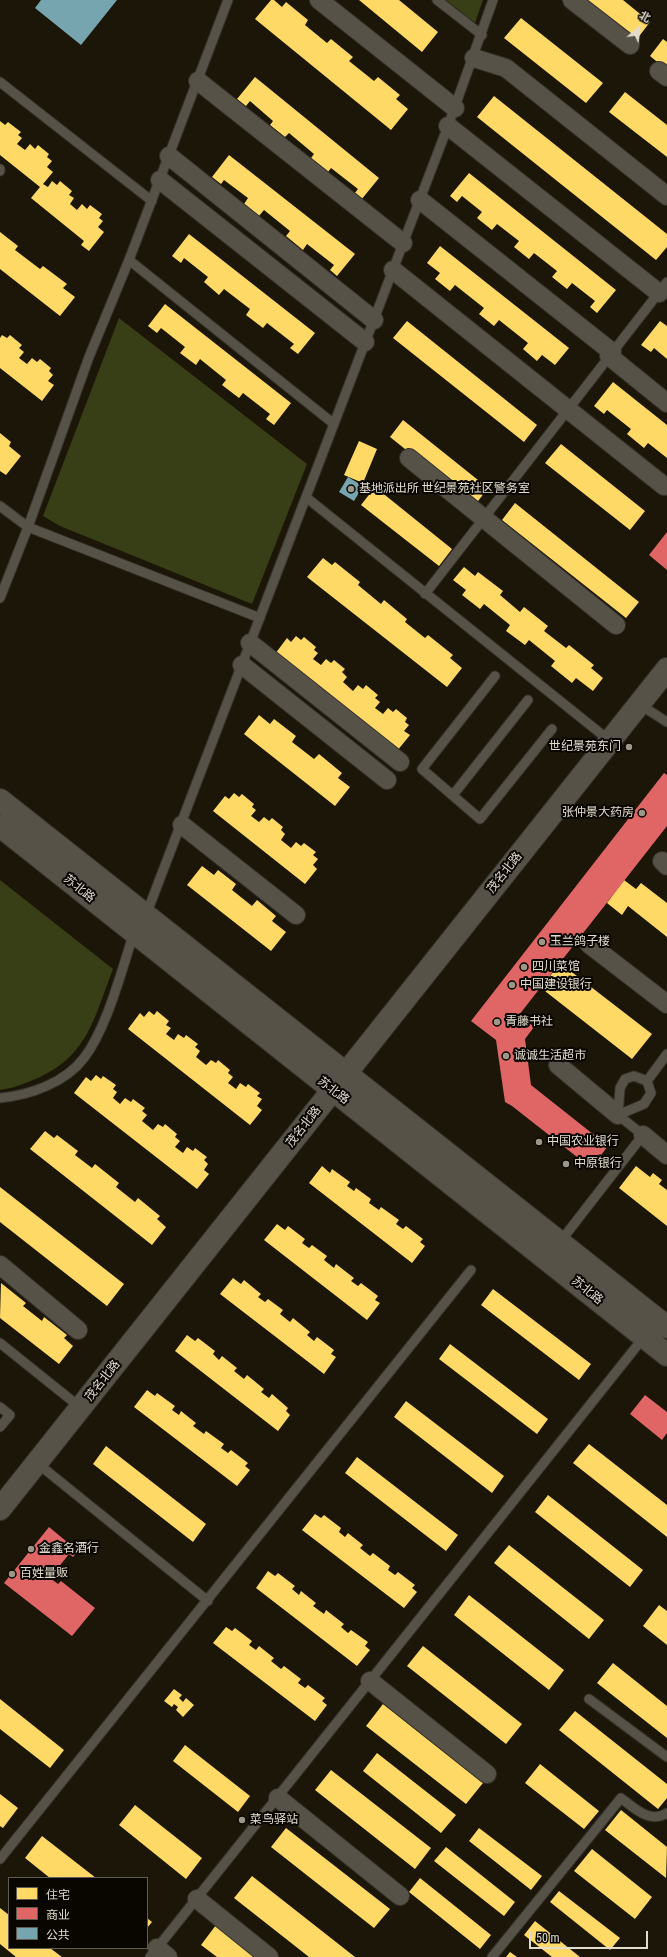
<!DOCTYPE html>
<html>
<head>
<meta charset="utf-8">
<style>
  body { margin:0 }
  #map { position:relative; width:667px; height:1957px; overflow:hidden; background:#1b1608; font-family:"Roboto Condensed","Noto Sans SC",sans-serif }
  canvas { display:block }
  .legend { position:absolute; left:8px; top:1877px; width:140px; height:72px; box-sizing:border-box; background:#090600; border:1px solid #605c52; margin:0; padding:5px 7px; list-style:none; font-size:12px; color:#e2dccc }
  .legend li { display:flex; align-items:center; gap:8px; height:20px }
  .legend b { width:20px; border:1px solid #605c52 }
  .north { position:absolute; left:619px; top:8px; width:40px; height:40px; -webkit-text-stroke:3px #090600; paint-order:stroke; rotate:28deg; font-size:11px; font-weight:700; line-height:16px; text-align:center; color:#e2dccc }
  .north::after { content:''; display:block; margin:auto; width:14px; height:18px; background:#e2dccc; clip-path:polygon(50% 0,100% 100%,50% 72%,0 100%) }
  .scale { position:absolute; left:529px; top:1931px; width:119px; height:18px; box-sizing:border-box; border:2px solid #e2dccc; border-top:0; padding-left:5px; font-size:12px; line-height:14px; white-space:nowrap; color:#e2dccc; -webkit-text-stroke:3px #090600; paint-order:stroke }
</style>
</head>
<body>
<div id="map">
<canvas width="667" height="1957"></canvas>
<ul class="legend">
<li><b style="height:11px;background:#ffd966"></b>住宅</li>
<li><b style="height:11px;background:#e06666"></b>商业</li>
<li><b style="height:11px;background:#76a5af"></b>公共</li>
</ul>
<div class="north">北</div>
<div class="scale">50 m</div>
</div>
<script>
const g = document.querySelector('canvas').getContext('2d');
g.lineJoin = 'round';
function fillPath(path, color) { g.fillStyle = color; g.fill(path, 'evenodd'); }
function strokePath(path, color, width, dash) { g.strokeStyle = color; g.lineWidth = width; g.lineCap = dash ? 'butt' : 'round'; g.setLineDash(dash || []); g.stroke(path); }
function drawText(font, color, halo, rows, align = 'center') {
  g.font = font + ' "Roboto Condensed","Noto Sans SC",sans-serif'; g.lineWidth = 4; g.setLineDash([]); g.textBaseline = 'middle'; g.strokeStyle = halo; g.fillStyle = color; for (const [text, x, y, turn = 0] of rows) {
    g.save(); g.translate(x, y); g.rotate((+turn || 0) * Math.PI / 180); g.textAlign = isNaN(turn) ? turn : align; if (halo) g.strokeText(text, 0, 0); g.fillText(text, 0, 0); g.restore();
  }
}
fillPath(new Path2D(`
  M446 0H483L475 23Z
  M119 318 307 464 252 604 60 526 43 516Z
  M0 880 113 969C95 1015 89 1054 40 1077 26 1083 15 1088 0 1090Z`), '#383f16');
fillPath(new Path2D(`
  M271 0H274L282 7 286 2 308 20 305 25 327 43 331 39 353 57 349 61 374 81 378 77 400 95 396 99 408 109 391 130 255 19Z
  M359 0H399L438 32 422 52Z
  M580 0H623L650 22 634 43Z
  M521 18 603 83 586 103 504 38Z
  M663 39 667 42V70L650 56Z
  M255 77 379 178 361 200 354 194 358 189 331 168 328 172 311 158 314 154 289 133 285 137 270 125 273 121 250 101 246 106 237 99Z
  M625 92 667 125V157L609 112Z
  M494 96 667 234V247L656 260 477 117Z
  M0 121 5 125 8 122 21 132 18 135 22 138 17 144 25 150 30 144 35 149 38 145 49 154 47 157 52 161 47 167 53 172 43 184 48 187 52 181 57 185 60 181 72 191 69 195 74 198 70 204 77 210 82 204 87 209 90 205 102 214 99 218 103 221 98 227 104 232 89 251 81 245 84 241 31 198 40 187 0 155Z
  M229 155 355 254 337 276 330 270 334 265 307 244 303 250 286 236 290 231 264 210 259 216 244 204 248 198 224 180 221 184 212 177Z
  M469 173 616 290 597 313 590 307 595 301 572 283 567 289 552 277 557 271 534 253 529 259 514 247 519 241 497 224 492 230 477 218 482 212 462 196 457 202 450 196Z
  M0 232 18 246 15 250 40 269 43 266 67 284 63 288 75 297 60 316 0 269Z
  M189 234 315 333 298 354 290 348 294 344 267 323 263 328 246 315 250 309 224 289 219 295 204 282 208 277 184 258 181 263 172 256Z
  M440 246 569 348 555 365 542 355 537 361 523 349 528 343 499 320 494 326 479 314 484 308 455 285 450 291 435 279 440 273 427 263Z
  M165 304 291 403 274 425 266 419 270 414 243 393 239 398 222 385 226 380 200 359 196 365 180 353 185 347 161 328 157 333 148 326Z
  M407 321 537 425 524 442 393 338Z
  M660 321 667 326V359L654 348 651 352 641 345Z
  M2 335 7 338 10 335 22 345 19 348 24 352 19 358 27 364 32 358 37 362 40 359 51 368 49 371 53 375 48 381 54 385 42 401 0 368V338Z
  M613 382 667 425V458L648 443 644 448 627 434 631 429 607 410 604 414 594 406Z
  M403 420 488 488 475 505 390 437Z
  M0 433 11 442 9 446 21 456 6 475 0 471Z
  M359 441 377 449 363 483 344 475Z
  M561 444 645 511 630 530 545 463Z
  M375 487 452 549 439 566 361 505Z
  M515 503 639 602 626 618 502 520Z
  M323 558 332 565 335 562 360 582 358 585 381 604 384 600 407 619 405 622 425 638 428 635 453 655 450 658 462 668 447 687 307 577Z
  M464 567 475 576 478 572 503 591 500 595 520 612 524 607 548 626 544 631 566 648 569 645 594 665 591 668 603 678 593 691 576 678 572 683 551 666 555 661 529 640 525 645 506 631 510 625 484 604 480 609 462 595 466 590 453 580Z
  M296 636 301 640 304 637 316 647 314 650 318 653 313 659 321 665 326 659 331 663 334 660 345 669 342 672 347 677 343 682 353 691 358 685 363 689 366 685 378 695 375 698 380 702 375 708 383 714 388 708 393 712 396 709 407 718 405 722 409 725 404 731 410 735 397 751 275 654 287 638 291 642Z
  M259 715 270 724 274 719 296 736 292 742 314 759 319 754 342 773 338 778 350 787 335 806 244 734Z
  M234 793 239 797 242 794 254 804 252 807 256 810 251 816 259 822 264 817 269 821 272 818 283 827 281 830 285 834 281 840 291 848 296 842 301 846 304 843 316 852 313 855 318 859 313 865 317 869 305 884 213 811 225 796 229 799Z
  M202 866 214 875 218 870 236 884 232 890 252 906 257 900 276 916 272 921 286 932 271 951 187 885Z
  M624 880 636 889 641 883 667 903V937L628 906 622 915 607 903Z
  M560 963 652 1034 632 1059 541 988Z
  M149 1011 154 1015 157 1011 169 1021 166 1025 171 1028 166 1034 174 1040 178 1034 184 1038 186 1035 198 1044 195 1047 200 1051 196 1057 206 1065 211 1060 216 1063 218 1060 230 1070 228 1073 233 1077 228 1083 236 1089 240 1083 246 1087 248 1084 260 1093 257 1096 262 1099 257 1106 262 1110 250 1125 128 1029 140 1013 144 1017Z
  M96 1075 101 1079 103 1076 116 1085 113 1089 117 1092 113 1098 120 1104 125 1098 131 1102 133 1099 145 1108 142 1111 147 1115 142 1121 153 1130 158 1124 163 1127 165 1124 177 1134 175 1137 180 1141 175 1147 183 1153 187 1147 193 1151 195 1148 207 1157 204 1160 208 1164 204 1170 209 1174 197 1189 74 1093 86 1077 91 1081Z
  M45 1131 54 1138 57 1135 78 1151 75 1155 92 1168 95 1164 119 1183 116 1187 135 1202 138 1198 160 1216 157 1219 166 1227 152 1245 30 1149Z
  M322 1166 330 1173 332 1169 350 1182 347 1186 354 1191 356 1188 371 1199 369 1203 379 1210 381 1207 399 1220 396 1224 403 1229 406 1226 423 1239 420 1242 425 1246 412 1263 309 1183Z
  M636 1166 650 1177 653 1173 662 1180 659 1184 667 1190V1226L619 1188Z
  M0 1187 124 1284 107 1306 0 1222Z
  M277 1224 285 1230 288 1226 305 1239 302 1243 309 1248 312 1245 327 1256 324 1260 334 1268 336 1264 354 1278 351 1281 358 1286 361 1283 378 1296 375 1300 380 1303 367 1320 264 1240Z
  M233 1278 241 1284 244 1280 261 1294 258 1297 265 1302 268 1299 283 1310 280 1314 290 1322 293 1318 310 1332 307 1335 314 1341 317 1337 334 1350 331 1354 336 1357 324 1374 220 1294Z
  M1 1283 26 1303 23 1306 42 1321 44 1317 67 1335 64 1338 73 1346 59 1364 0 1318Z
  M493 1289 591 1364 579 1380 481 1305Z
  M187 1335 195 1341 198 1338 215 1351 213 1354 219 1360 222 1356 237 1368 234 1371 244 1379 247 1375 264 1389 261 1392 269 1398 272 1394 288 1408 286 1411 290 1415 278 1431 175 1351Z
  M450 1344 548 1419 537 1434 439 1359Z
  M147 1390 155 1396 157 1393 175 1406 172 1410 179 1415 181 1411 196 1423 193 1426 204 1434 206 1431 224 1444 221 1448 228 1453 231 1450 248 1463 245 1466 250 1470 237 1486 134 1407Z
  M406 1401 504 1476 492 1493 394 1417Z
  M589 1444 667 1505V1537L573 1463Z
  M106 1446 206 1524 193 1542 93 1464Z
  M357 1457 458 1535 446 1551 345 1473Z
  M548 1495 643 1570 630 1587 535 1512Z
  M315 1514 321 1518 324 1515 341 1528 339 1532 345 1537 348 1533 363 1545 360 1548 370 1556 373 1553 390 1566 388 1570 395 1575 398 1572 415 1585 412 1588 417 1592 404 1608 302 1530Z
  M509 1545 604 1620 589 1639 494 1563Z
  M268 1571 275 1576 278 1573 295 1586 292 1589 299 1595 301 1591 316 1603 313 1606 324 1614 326 1610 344 1624 341 1627 348 1633 351 1630 368 1642 365 1646 370 1650 357 1666 256 1588Z
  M469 1595 564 1670 549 1690 454 1615Z
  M659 1605 667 1611V1645L643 1626Z
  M226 1627 232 1631 235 1628 252 1641 249 1645 256 1650 259 1646 274 1658 271 1661 281 1669 284 1666 301 1679 298 1683 305 1688 308 1685 325 1698 322 1701 327 1705 315 1721 213 1643Z
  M423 1646 522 1724 506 1744 407 1666Z
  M613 1663 667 1706V1738L597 1683Z
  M174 1689 182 1695 179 1698 183 1702 186 1698 194 1705 183 1717 176 1710 178 1707 174 1704 172 1707 164 1701Z
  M0 1699 64 1750 50 1768 0 1729Z
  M383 1704 483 1783 466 1804 366 1726Z
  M575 1711 667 1784V1798L658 1809 559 1730Z
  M185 1745 250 1796 238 1812 173 1761Z
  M377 1753 456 1815 441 1833 363 1771Z
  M540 1764 599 1811 584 1829 525 1783Z
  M331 1770 431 1848 415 1869 315 1790Z
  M0 1794 18 1808 3 1828 0 1826Z
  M135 1805 202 1858 186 1879 119 1825Z
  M621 1810 667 1847 666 1878 605 1830Z
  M286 1828 390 1909 374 1928 271 1847Z
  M479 1828 542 1876 531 1890 469 1841Z
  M42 1836 96 1878H50L25 1858Z
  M446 1847 515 1902 504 1916 434 1861Z
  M592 1849 652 1897 635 1919 574 1871Z
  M252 1876 355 1957H309L234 1898Z
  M420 1878 491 1935 480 1949 409 1892Z
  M559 1891 620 1938 610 1950 550 1902Z
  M0 1908 9 1915V1948H50L62 1957H16L0 1944Z
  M147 1918 152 1922 147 1928Z
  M535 1921 580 1957H552L524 1935Z
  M216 1925 256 1957H217L201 1945Z
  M510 1952 517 1957H506Z`), '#ffd966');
fillPath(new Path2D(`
  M667 532V570L649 555Z
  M664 773 667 775V826L519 1015 534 1027 525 1039 531 1085 608 1146 591 1168 512 1106 505 1102 496 1040 471 1021Z
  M645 1395 667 1412V1433L662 1440 630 1414Z
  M49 1527 78 1551 73 1557 69 1554 50 1578 58 1584 61 1581 95 1608 72 1636 4 1583Z`), '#e06666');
fillPath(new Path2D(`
  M41 0H117L81 45 35 8Z
  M348 477 363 486 354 501 339 492Z`), '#76a5af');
const lane = new Path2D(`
  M437 0 482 35
  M0 82 152 201
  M0 169V171
  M129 260 334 424
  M307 498 610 741
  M0 506 28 527 260 618
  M425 594 667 282
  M0 598 28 527 89 357 129 260 228 0
  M495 676 422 769 480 819 552 729
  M639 704 667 722
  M453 795 528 700
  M146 915 448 126 493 0
  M0 1098C30 1095 65 1083 84 1058 108 1026 121 971 134 933
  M618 1115 644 1104 651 1093 647 1081 667 1054
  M618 1115 620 1088 625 1079 634 1076 647 1081
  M560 1242 643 1135 618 1115
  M0 1343 81 1408
  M0 1407 10 1415 0 1427
  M37 1463 208 1601
  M589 1699 667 1757
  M0 1859 471 1270
  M150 1957 644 1337
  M492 1957 621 1798C634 1808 650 1824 667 1813`);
const street = new Path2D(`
  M319 0 455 108
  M572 0 630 45
  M474 58 506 68 667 196
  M659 71 667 77
  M198 81 403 243
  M448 126 659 293
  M169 156 374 320
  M160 180 365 342
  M420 200 612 352
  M393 270 664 486
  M609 356 667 403
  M409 458 616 625
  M250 643 400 762
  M242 665 387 780
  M182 825 296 915
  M662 861 667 866
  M589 944 667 1004
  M558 1065 618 1115
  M643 1135 667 1155
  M0 1265 78 1330
  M370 1681 487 1774
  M278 1798 400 1896
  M197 1899 269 1957
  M157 1948 168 1957`);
const secondary = new Path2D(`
  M0 800 667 1327
  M0 826 667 1355
  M0 1509 667 669`);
strokePath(lane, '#37322a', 11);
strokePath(street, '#37322a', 20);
strokePath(secondary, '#37322a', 24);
strokePath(lane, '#565248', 9);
strokePath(street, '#565248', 18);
strokePath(secondary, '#565248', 22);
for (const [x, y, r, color] of [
  [351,489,4,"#9c9787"],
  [629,747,4,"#9c9787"],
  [642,813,4,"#9c9787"],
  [542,942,4,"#9c9787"],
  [524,967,4,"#9c9787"],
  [512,985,4,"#9c9787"],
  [497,1022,4,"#9c9787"],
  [506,1056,4,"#9c9787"],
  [539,1142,4,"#9c9787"],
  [566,1164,4,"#9c9787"],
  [31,1549,4,"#9c9787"],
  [12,1574,4,"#9c9787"],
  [242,1820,4,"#9c9787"]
]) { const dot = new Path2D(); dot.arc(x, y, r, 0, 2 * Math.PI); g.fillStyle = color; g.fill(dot); strokePath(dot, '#090600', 1.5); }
drawText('12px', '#e2dccc', '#090600', [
  ["基地派出所 世纪景苑社区警务室",359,489],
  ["世纪景苑东门",621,747,"right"],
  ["张仲景大药房",634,813,"right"],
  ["玉兰鸽子楼",550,942],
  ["四川菜馆",532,967],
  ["中国建设银行",520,985],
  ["青藤书社",505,1022],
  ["诚诚生活超市",514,1056],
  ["中国农业银行",547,1142],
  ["中原银行",574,1164],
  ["金鑫名酒行",39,1549],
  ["百姓量贩",20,1574],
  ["菜鸟驿站",250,1820]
], 'left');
drawText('12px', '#e2dccc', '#090600', [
  ["茂名北路",505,873,-52],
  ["苏北路",79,889,39],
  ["苏北路",333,1091,38],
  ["茂名北路",304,1127,-52],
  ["苏北路",587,1291,39],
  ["茂名北路",103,1381,-52]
]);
</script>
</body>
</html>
